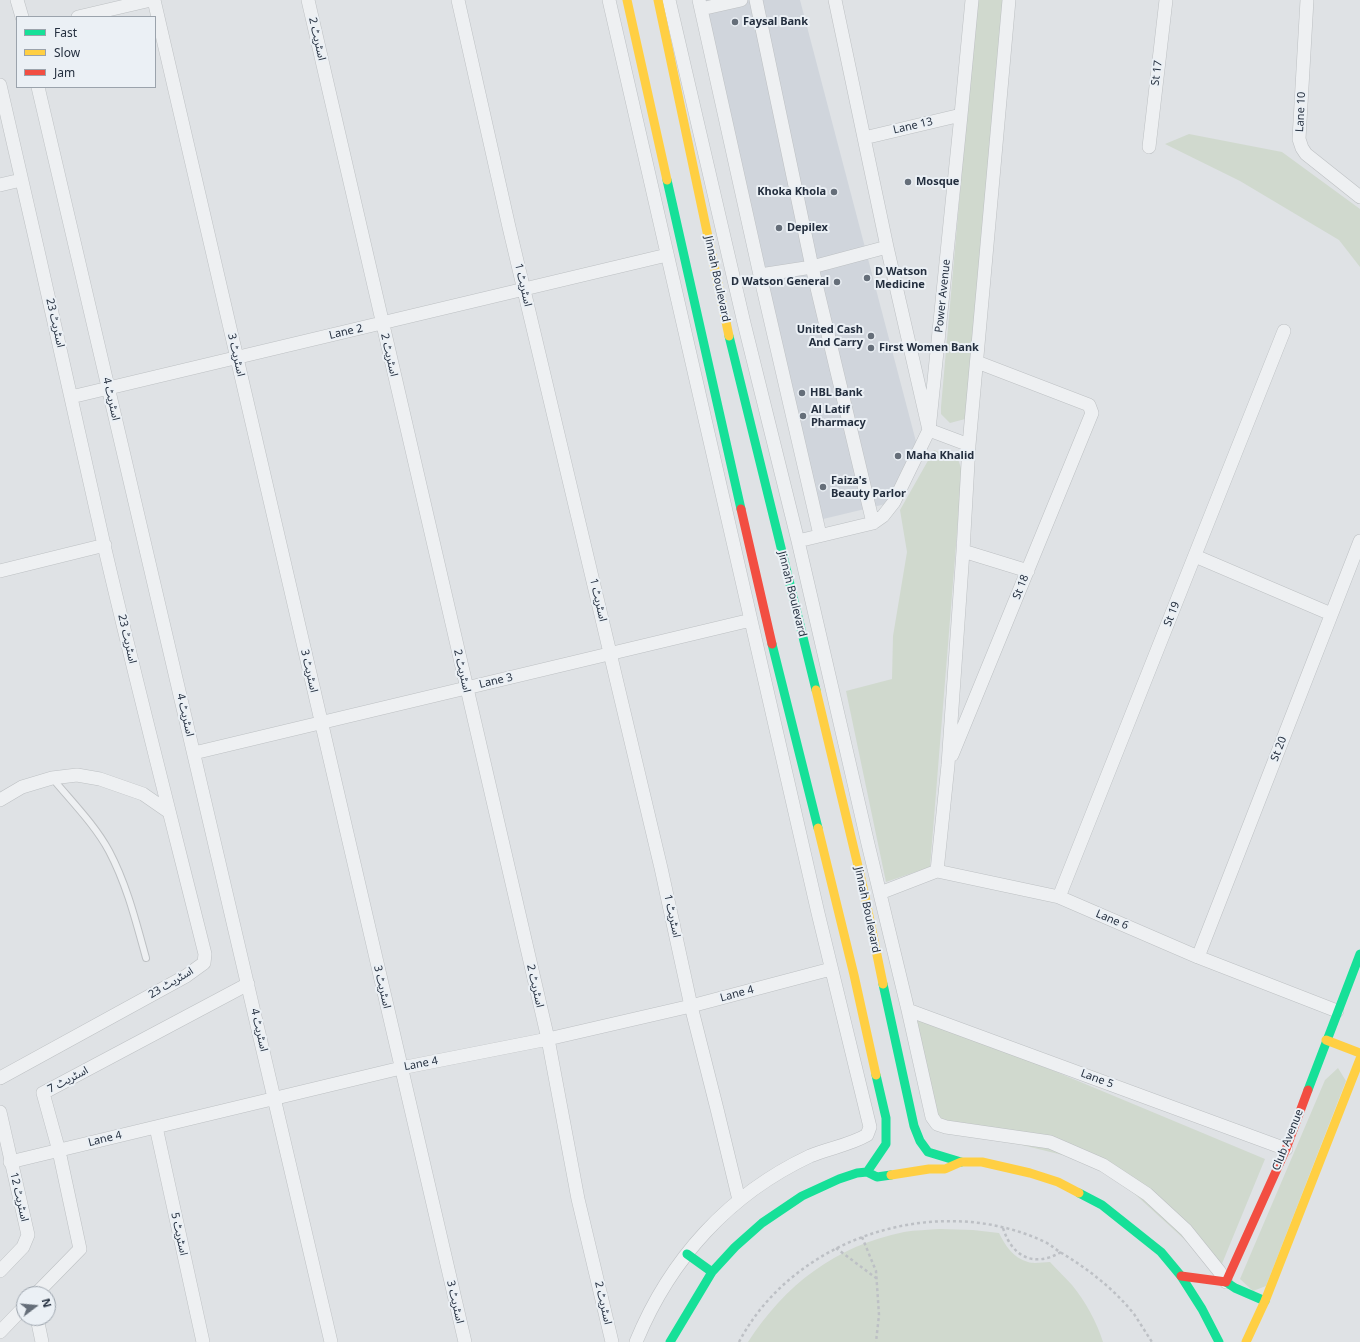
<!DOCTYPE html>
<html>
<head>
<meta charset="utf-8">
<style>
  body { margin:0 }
  #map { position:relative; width:1360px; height:1342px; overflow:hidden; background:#dfe2e5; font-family:"Noto Sans",sans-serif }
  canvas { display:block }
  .legend { position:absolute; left:16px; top:16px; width:140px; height:72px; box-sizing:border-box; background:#ebf0f5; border:1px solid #9ba3ac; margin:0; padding:5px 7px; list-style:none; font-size:12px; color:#242f3f }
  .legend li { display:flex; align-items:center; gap:8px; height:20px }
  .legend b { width:20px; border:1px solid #9ba3ac }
  .north { position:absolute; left:16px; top:1286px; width:40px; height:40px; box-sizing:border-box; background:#ebf0f5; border:1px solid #9ba3ac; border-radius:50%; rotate:74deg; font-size:11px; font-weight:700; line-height:16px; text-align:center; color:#242f3f }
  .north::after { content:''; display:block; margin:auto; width:14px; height:18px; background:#656e79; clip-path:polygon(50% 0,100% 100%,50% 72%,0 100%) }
</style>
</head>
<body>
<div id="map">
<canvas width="1360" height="1342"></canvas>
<ul class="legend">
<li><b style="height:5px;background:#16e098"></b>Fast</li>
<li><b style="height:5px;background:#ffcf43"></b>Slow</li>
<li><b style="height:5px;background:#f24e42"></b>Jam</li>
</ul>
<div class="north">N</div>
</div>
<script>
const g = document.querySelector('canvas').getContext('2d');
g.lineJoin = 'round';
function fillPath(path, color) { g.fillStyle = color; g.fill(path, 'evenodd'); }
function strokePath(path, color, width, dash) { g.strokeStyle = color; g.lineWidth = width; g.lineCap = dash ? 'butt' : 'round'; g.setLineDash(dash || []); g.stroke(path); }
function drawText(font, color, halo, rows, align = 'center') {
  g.font = font + ' "Noto Sans","Noto Sans Arabic",sans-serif'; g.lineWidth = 4; g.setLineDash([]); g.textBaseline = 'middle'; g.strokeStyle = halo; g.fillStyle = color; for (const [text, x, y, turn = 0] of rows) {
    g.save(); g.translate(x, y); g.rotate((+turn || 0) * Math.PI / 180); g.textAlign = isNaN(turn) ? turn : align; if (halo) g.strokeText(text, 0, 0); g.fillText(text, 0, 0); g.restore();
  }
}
fillPath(new Path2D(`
  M701 0H800L919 453 894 502 819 520Z`), '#d0d5dc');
fillPath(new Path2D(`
  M977 0H1005L970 392 965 419 950 423 941 414V407Z
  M1189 134 1282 152 1360 209V267L1339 240 1240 181 1165 144Z
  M934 450 958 459 962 471 930 867 886 882 846 691 892 679 893 636 907 552 900 510Z
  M908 1010 1265 1159 1219 1271 1103 1165 937 1124Z
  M1338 1068 1346 1081 1266 1286 1253 1291 1240 1279 1325 1080Z
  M940 1229 973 1230 999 1233C1005 1245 1013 1258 1028 1262 1034 1264 1043 1262 1050 1262 1057 1270 1065 1277 1072 1285 1085 1301 1097 1322 1103 1342H748C785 1285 835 1246 904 1232 915 1230 928 1230 940 1229Z`), '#d0d9ce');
const lane = new Path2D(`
  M53 779C72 802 95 825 109 851 127 885 136 922 146 958`);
const street = new Path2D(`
  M17 0 22 17
  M154 0 465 1342
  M308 0 548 1039 578 1199 612 1342
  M458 0 509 227 661 868 691 1006 717 1109 739 1200
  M609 0 818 913 870 1127 867 1135C850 1145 829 1148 810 1156 729 1194 670 1259 636 1342
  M669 0 744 323 798 541 868 844 908 1010 932 1117 937 1124 946 1127 1050 1142 1103 1165 1147 1194 1186 1230 1219 1271 1226 1282
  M699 0 760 275 820 535
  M756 0 812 267 873 523
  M835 0 887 247 929 430 969 445
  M1307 0 1299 139 1302 148 1306 154 1360 197
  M701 9 741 0
  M78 17 151 0
  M0 85C36 238 69 392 104 545 136 682 171 818 205 954L204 963 186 976 0 1078
  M38 87 331 1342
  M864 138 961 115
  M1149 147 1166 0
  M0 185 21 180
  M760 275 812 267 887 247
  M71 397 667 255
  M798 541 873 523 883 516 894 502 929 430 961 115 972 0
  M963 551 1028 571
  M1195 556 1331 614
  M0 571 105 545
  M194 753 751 620
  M952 755 1092 413 1089 405 977 362
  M0 800 22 787 52 778 77 775 100 779 143 794 169 812
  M937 871 948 765 963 551 969 445 1009 0
  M880 893 937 871 1059 897 1198 957 1337 1011
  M1059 897 1284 331
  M1198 957 1360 541
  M908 1010 1286 1149
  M0 1112 28 1235 23 1247 0 1271
  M156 1127 203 1342
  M10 1162 401 1068 548 1039 691 1006 831 969
  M36 1294 80 1249 59 1151 43 1093 248 984
  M37 1318 42 1342
  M0 1332 24 1307`);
strokePath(lane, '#bdc0c3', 8);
strokePath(street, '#bdc0c3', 14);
strokePath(new Path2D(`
  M1003 1228C1012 1257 1034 1268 1061 1252
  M862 1237 876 1271 879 1315 876 1342
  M836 1248 876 1278
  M739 1342C794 1237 938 1191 1045 1242 1051 1245 1055 1249 1060 1252 1088 1269 1113 1288 1134 1314 1140 1323 1146 1333 1152 1342`), '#bdc0c5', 2.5, [3, 3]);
strokePath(lane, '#eef0f2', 6);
strokePath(street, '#eef0f2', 13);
strokePath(new Path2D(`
  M667 180 741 509
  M729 336 816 690
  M772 644 818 828
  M883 984 914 1126 920 1141 928 1152 961 1162
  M1308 1090 1360 954
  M867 1172 886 1144V1118L876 1075
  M1079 1193 1102 1205 1161 1252 1181 1276 1202 1309 1219 1342
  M687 1254 712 1272
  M1226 1282 1235 1288 1265 1301
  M670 1342 712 1272 735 1247 762 1223 802 1196 839 1179 857 1173 867 1172 877 1177 891 1175`), '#16e098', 9);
strokePath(new Path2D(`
  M627 0 667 180
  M658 0 729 336
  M816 690 863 887 883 984
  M818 828 854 975 876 1075
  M1326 1040 1360 1053
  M891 1175 929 1169H945L961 1162H982L1030 1173 1058 1182 1079 1193
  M1246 1342 1265 1301 1360 1059`), '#ffcf43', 9);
strokePath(new Path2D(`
  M741 509 772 644
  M1181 1276 1226 1282 1286 1149 1308 1090`), '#f24e42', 9);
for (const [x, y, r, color] of [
  [735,22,4,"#656e79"],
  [908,182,4,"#656e79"],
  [834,192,4,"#656e79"],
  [779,228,4,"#656e79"],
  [867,278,4,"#656e79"],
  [837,282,4,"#656e79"],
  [871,336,4,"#656e79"],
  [871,348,4,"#656e79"],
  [802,393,4,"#656e79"],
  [803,416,4,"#656e79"],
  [898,456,4,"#656e79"],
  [823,487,4,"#656e79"]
]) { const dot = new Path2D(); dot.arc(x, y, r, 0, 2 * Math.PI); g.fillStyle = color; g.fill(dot); strokePath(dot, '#ebf0f5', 1.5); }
drawText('bold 11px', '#242f3f', '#ebf0f5', [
  ["Faysal Bank",743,22],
  ["Mosque",916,182],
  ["Khoka Khola",826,192,"right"],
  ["Depilex",787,228],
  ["D Watson",875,272],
  ["Medicine",875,285],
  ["D Watson General",829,282,"right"],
  ["United Cash",863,330,"right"],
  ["And Carry",863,343,"right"],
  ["First Women Bank",879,348],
  ["HBL Bank",810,393],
  ["Al Latif",811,410],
  ["Pharmacy",811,423],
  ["Maha Khalid",906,456],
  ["Faiza's",831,481],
  ["Beauty Parlor",831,494]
], 'left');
drawText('11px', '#242f3f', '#ebf0f5', [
  ["اسٹریٹ 2",317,39,77],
  ["St 17",1157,73,-83],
  ["Lane 10",1301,112,-87],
  ["Lane 13",913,126,-13],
  ["Jinnah Boulevard",717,279,78],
  ["اسٹریٹ 1",523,285,77],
  ["Power Avenue",943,296,-84],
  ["اسٹریٹ 23",55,323,77],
  ["Lane 2",346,332,-13],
  ["اسٹریٹ 3",236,355,77],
  ["اسٹریٹ 2",389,355,77],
  ["اسٹریٹ 4",111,399,77],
  ["St 18",1021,587,-68],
  ["Jinnah Boulevard",792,594,76],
  ["اسٹریٹ 1",598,600,77],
  ["St 19",1172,614,-68],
  ["اسٹریٹ 23",127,639,77],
  ["اسٹریٹ 3",309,671,77],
  ["اسٹریٹ 2",462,671,77],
  ["Lane 3",496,681,-13],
  ["اسٹریٹ 4",185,715,77],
  ["St 20",1279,749,-69],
  ["Jinnah Boulevard",867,910,78],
  ["اسٹریٹ 1",672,916,78],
  ["Lane 6",1112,920,23],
  ["اسٹریٹ 23",171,983,-31],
  ["اسٹریٹ 2",535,986,77],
  ["اسٹریٹ 3",382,987,77],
  ["Lane 4",737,994,-15],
  ["اسٹریٹ 4",259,1030,77],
  ["Lane 4",421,1064,-11],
  ["Lane 5",1097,1079,20],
  ["اسٹریٹ 7",68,1080,-28],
  ["Lane 4",105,1139,-14],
  ["Club Avenue",1288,1140,-68],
  ["اسٹریٹ 12",19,1197,77],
  ["اسٹریٹ 5",179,1234,78],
  ["اسٹریٹ 3",455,1302,77],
  ["اسٹریٹ 2",603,1303,77]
]);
</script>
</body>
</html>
